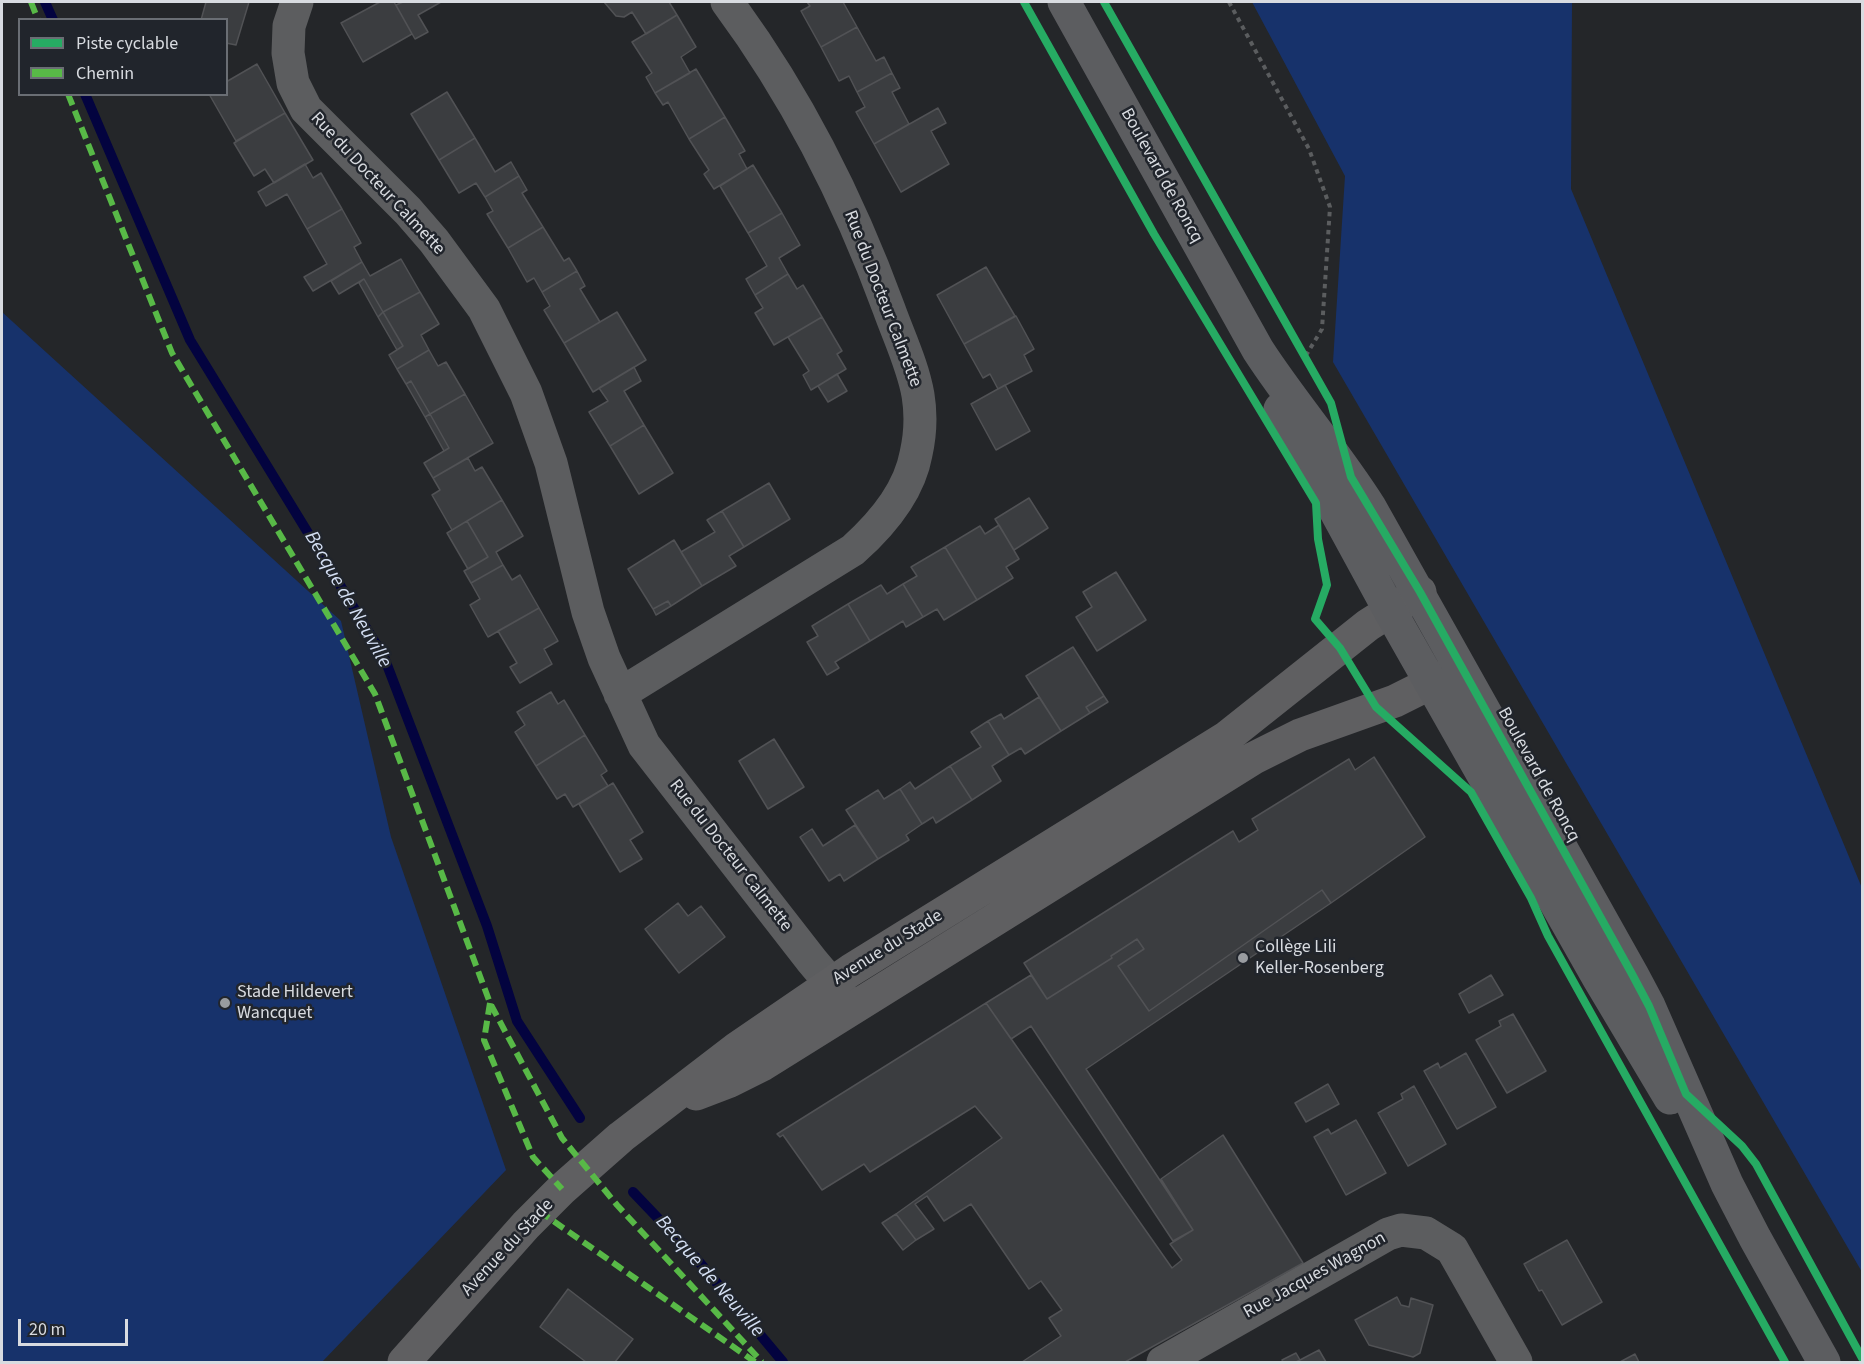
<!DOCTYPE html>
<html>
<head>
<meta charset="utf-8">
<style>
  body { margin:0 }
  #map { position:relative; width:1864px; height:1364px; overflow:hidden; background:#242629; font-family:"Source Sans 3",sans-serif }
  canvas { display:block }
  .frame { position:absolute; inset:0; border:3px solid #d8dbe0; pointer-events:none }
  .legend { position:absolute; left:18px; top:18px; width:210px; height:78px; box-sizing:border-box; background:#21252c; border:2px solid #6a6e74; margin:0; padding:8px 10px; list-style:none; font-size:18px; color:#d8dbe0 }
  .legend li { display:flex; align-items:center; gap:12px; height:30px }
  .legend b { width:30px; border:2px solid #6a6e74 }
  .scale { position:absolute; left:18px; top:1319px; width:110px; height:27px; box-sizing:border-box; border:3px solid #d8dbe0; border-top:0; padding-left:8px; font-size:18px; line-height:21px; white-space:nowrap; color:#d8dbe0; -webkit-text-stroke:4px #21252c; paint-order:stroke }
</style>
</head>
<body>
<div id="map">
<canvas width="1864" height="1364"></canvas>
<div class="frame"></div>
<ul class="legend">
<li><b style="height:8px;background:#26ab63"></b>Piste cyclable</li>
<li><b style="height:8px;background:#58b947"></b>Chemin</li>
</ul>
<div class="scale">20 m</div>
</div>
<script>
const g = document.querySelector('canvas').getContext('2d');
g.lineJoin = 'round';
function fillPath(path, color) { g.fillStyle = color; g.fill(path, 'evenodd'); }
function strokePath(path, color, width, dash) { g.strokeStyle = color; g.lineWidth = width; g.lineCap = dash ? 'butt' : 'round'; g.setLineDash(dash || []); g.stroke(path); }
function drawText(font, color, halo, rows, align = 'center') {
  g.font = font + ' "Source Sans 3",sans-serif'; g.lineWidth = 5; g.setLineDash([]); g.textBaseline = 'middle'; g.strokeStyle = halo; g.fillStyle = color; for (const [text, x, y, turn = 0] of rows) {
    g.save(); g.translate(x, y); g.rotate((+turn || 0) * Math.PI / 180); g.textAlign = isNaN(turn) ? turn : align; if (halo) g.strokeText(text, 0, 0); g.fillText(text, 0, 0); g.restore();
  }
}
fillPath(new Path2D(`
  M1252 2H1572L1571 189 1862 888V1272L1333 362 1345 176Z
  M2 312 341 621 391 837 506 1170 322 1362H2Z`), '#17326b');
strokePath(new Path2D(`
  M45 2 53 20
  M85 94 190 340 384 657 487 926 517 1021 580 1118
  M633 1192 695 1257 783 1362`), '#03033f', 10);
const building = new Path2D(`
  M206 2H249L236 45 226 43V20H201Z
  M380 2H394L412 34 363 62 341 23Z
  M403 2H441L418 15 428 32 415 39 396 5Z
  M604 2H669L677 15 646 34 632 12 624 17 616 16Z
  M807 2H843L857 27 821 47 801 11 810 6Z
  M677 15 696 47 681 57 690 73 655 93 646 77 652 73 632 42Z
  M857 27 876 61 884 57 892 73 857 92 849 76 839 81 821 47Z
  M257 64 285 113 236 141 209 94H226V82Z
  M696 69 725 117 689 139 668 102 663 105 655 93Z
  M892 73 900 88 892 92 909 124 874 144 856 112 865 107 857 92Z
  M447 92 475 138 439 160 411 114Z
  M938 108 946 123 931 131 949 164 901 192 874 144Z
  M285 113 313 160 274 183 265 169 254 176 234 143Z
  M725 117 745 151 739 154 747 169 714 189 704 174 709 170 689 139Z
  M475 138 495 172 511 162 519 176 485 197 476 183 459 193 439 160Z
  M305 164 313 178 321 173 342 209 307 229 287 194 266 206 258 192Z
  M753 165 782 213 748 233 720 186Z
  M519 176 527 190 522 193 543 227 508 248 487 214 493 211 485 197Z
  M342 209 361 243 354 247 362 262 313 291 304 277 327 264 307 229Z
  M782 213 800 245 779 258 788 274 755 295 746 279 767 266 748 233Z
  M543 227 564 261 569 258 577 271 542 292 534 278 527 282 508 248Z
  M401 259 420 292 383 312 364 279 339 294 331 281 362 262 370 276Z
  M986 267 1015 316 964 344 937 295Z
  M577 271 585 286 580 289 600 322 564 343 544 310 550 306 542 292Z
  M788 274 797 289 803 285 822 317 774 345 755 313 763 308 755 295Z
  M364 279 383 312 378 317 359 283Z
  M420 292 439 324 421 335 429 350 397 369 389 355 403 346 383 312Z
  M383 312 403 346 397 350 378 317Z
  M617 312 646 360 593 392 564 343Z
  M1016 316 1034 349 1024 355 1032 371 998 389 990 374 983 378 964 344Z
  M822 317 842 351 837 354 846 369 811 390 803 375 809 371 788 337Z
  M429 350 438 366 446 362 465 394 430 414 411 381 406 384 397 369Z
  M634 367 641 381 624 391 644 425 610 446 589 412 608 401 599 388Z
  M837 374 847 391 828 402 818 386Z
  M411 381 430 414 425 417 406 384Z
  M1005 385 1030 431 996 450 971 404Z
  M465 394 493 443 433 478 424 463 449 448 430 414Z
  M430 414 449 448 444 451 425 417Z
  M644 425 673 473 639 494 610 446Z
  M468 458 475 471 482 467 502 500 452 530 432 495 440 490 433 478Z
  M769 483 790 519 744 547 722 511Z
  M1029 498 1048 528 1014 550 995 519Z
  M502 500 523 536 496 552 503 565 471 583 464 571 488 557 467 521Z
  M722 511 744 547 729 556 736 566 702 586 681 552 715 532 707 520Z
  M467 521 488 557 468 569 447 533Z
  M999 525 1019 559 1006 567 1013 578 977 600 945 547 980 526 985 534Z
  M674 540 702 586 671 606 668 601 653 609 628 569Z
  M945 547 977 600 944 620 937 609 923 617 903 584 917 576 911 567Z
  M503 565 512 580 520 575 539 608 488 637 470 605 480 599 471 583Z
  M1116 572 1146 620 1097 651 1076 617 1092 607 1083 592Z
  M903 584 923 617 906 627 903 621 870 641 848 604 881 585 887 594Z
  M668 601 671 606 656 615 653 609Z
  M848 604 870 641 835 662 839 668 827 675 807 642 818 636 812 626Z
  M539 608 558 641 544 649 552 664 520 683 510 667 517 663 498 631Z
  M1073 647 1104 696 1086 707 1090 713 1061 731 1026 676Z
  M551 692 558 704 564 700 585 735 536 766 515 732 525 725 517 712Z
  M1104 696 1108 702 1090 713 1086 707Z
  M1039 697 1061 731 1025 754 1021 748 1009 755 988 721 1001 714 1004 719Z
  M988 721 1009 755 992 766 1001 781 972 800 950 766 981 747 971 732Z
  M585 735 607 771 601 775 608 786 573 807 565 794 557 799 536 766Z
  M774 739 804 787 768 809 739 761Z
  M1374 757 1425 837 1331 903 1322 890 1149 1011 1118 966 1144 949 1137 939 1111 956 1112 958 1047 999 1024 963 1233 831 1239 842 1258 830 1252 819 1349 759 1355 770Z
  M950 766 972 800 936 823 933 817 922 824 900 789 910 782 915 789Z
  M613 783 643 832 630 840 642 859 620 872 579 804Z
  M900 789 922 824 906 835 909 840 878 859 846 810 878 790 884 799Z
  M855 825 878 859 844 881 840 874 829 881 800 837 812 829 823 846Z
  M1322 890 1331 903 1086 1069 1193 1230 1173 1241 1031 1026 1011 1039 986 1003 1031 975 1047 999 1112 958 1111 956 1137 939 1144 949 1118 966 1149 1011Z
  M678 903 688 916 701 906 725 937 679 973 645 929Z
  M1491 975 1503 995 1469 1013 1459 994Z
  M986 1003 1172 1268 1182 1260 1170 1244 1193 1230 1161 1179 1223 1135 1303 1263 1125 1362H1022L1061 1336 1049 1318 1062 1310 1041 1281 1029 1289 971 1204 944 1221 927 1196 915 1204 934 1229 916 1240 896 1214 1002 1138 975 1106 870 1172 864 1164 822 1190 783 1135 780 1137 777 1134Z
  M1513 1014 1546 1071 1507 1093 1476 1040 1501 1026 1499 1021Z
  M1466 1053 1496 1107 1457 1129 1424 1071 1438 1063 1440 1068Z
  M1328 1084 1339 1104 1306 1122 1295 1103Z
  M1414 1086 1446 1144 1408 1166 1378 1113 1403 1099 1401 1094Z
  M1356 1120 1386 1173 1346 1195 1314 1137 1328 1129 1331 1134Z
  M896 1214 916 1240 903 1250 882 1223Z
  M1567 1240 1602 1302 1562 1325 1542 1290 1539 1291 1524 1264Z
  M568 1289 633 1339 615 1362H586L540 1327Z
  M1397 1297 1401 1305 1409 1307 1411 1298 1433 1305 1420 1353 1413 1357 1369 1345 1355 1320Z
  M1319 1350 1326 1362H1296L1300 1360Z
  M1296 1353 1300 1360 1296 1362H1283L1282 1360Z
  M1635 1354 1639 1362H1620Z`);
fillPath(building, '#3b3d40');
strokePath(building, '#515255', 1.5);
strokePath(new Path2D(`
  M1229 2 1309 149 1330 207 1322 329 1305 357`), '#5b5d5f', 4, [4.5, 4.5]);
strokePath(new Path2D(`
  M297 2 289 26 288 53 293 83 306 109 408 211 434 241 484 309 526 393 551 463 588 612 604 658 644 745 812 961 850 1006
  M620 694 853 550C881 525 909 493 916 454 920 436 921 413 918 395 913 366 899 337 889 309 849 200 796 95 727 2
  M1163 1362 1388 1234 1401 1230 1426 1233 1452 1249 1516 1362`), '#5c5d5f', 33);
strokePath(new Path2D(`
  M696 1094 730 1081 762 1065 1254 758 1300 735 1395 701 1455 671
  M404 1362 526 1225 562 1189 621 1137 737 1048 851 970 1227 737 1368 625 1420 592`), '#5f5f61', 33);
strokePath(new Path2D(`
  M1064 2 1258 350C1293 404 1336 453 1370 507L1632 974 1649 1006 1727 1184 1755 1238 1824 1362
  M1280 409 1390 611 1599 979 1670 1098`), '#5c5d60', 33);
strokePath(new Path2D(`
  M31 2 38 20
  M68 94 172 353 375 694 490 1003 562 1138 617 1205 762 1362
  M490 1003 484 1040 533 1157 562 1189
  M539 1211 755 1362`), '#58b947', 6, [12, 6]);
strokePath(new Path2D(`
  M1024 2 1154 234 1316 503 1318 539 1327 585 1315 619 1340 648 1376 707 1471 792 1531 898 1548 936 1785 1362
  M1104 2 1331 403 1351 477 1420 592 1632 974 1649 1006 1686 1094 1742 1146 1756 1164 1862 1358`), '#26ab63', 8);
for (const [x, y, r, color] of [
  [1243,958,6,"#999ca0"],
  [225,1003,6,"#999ca0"]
]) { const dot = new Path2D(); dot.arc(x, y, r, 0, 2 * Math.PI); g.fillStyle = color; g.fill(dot); strokePath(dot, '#21252c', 2); }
drawText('18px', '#d8dbe0', '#21252c', [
  ["Boulevard de Roncq",1161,176,61],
  ["Rue du Docteur Calmette",377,184,47],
  ["Rue du Docteur Calmette",882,299,69],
  ["Boulevard de Roncq",1538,775,61],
  ["Rue du Docteur Calmette",730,856,52],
  ["Avenue du Stade",888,948,-32],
  ["Avenue du Stade",508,1248,-47],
  ["Rue Jacques Wagnon",1315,1276,-29]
]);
drawText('18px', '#d8dbe0', '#21252c', [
  ["Collège Lili",1255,948],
  ["Keller-Rosenberg",1255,969],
  ["Stade Hildevert",237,993],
  ["Wancquet",237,1014]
], 'left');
drawText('italic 20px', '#d4dff3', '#21252c', [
  ["Becque de Neuville",347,600,60],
  ["Becque de Neuville",709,1277,49]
]);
</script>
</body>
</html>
